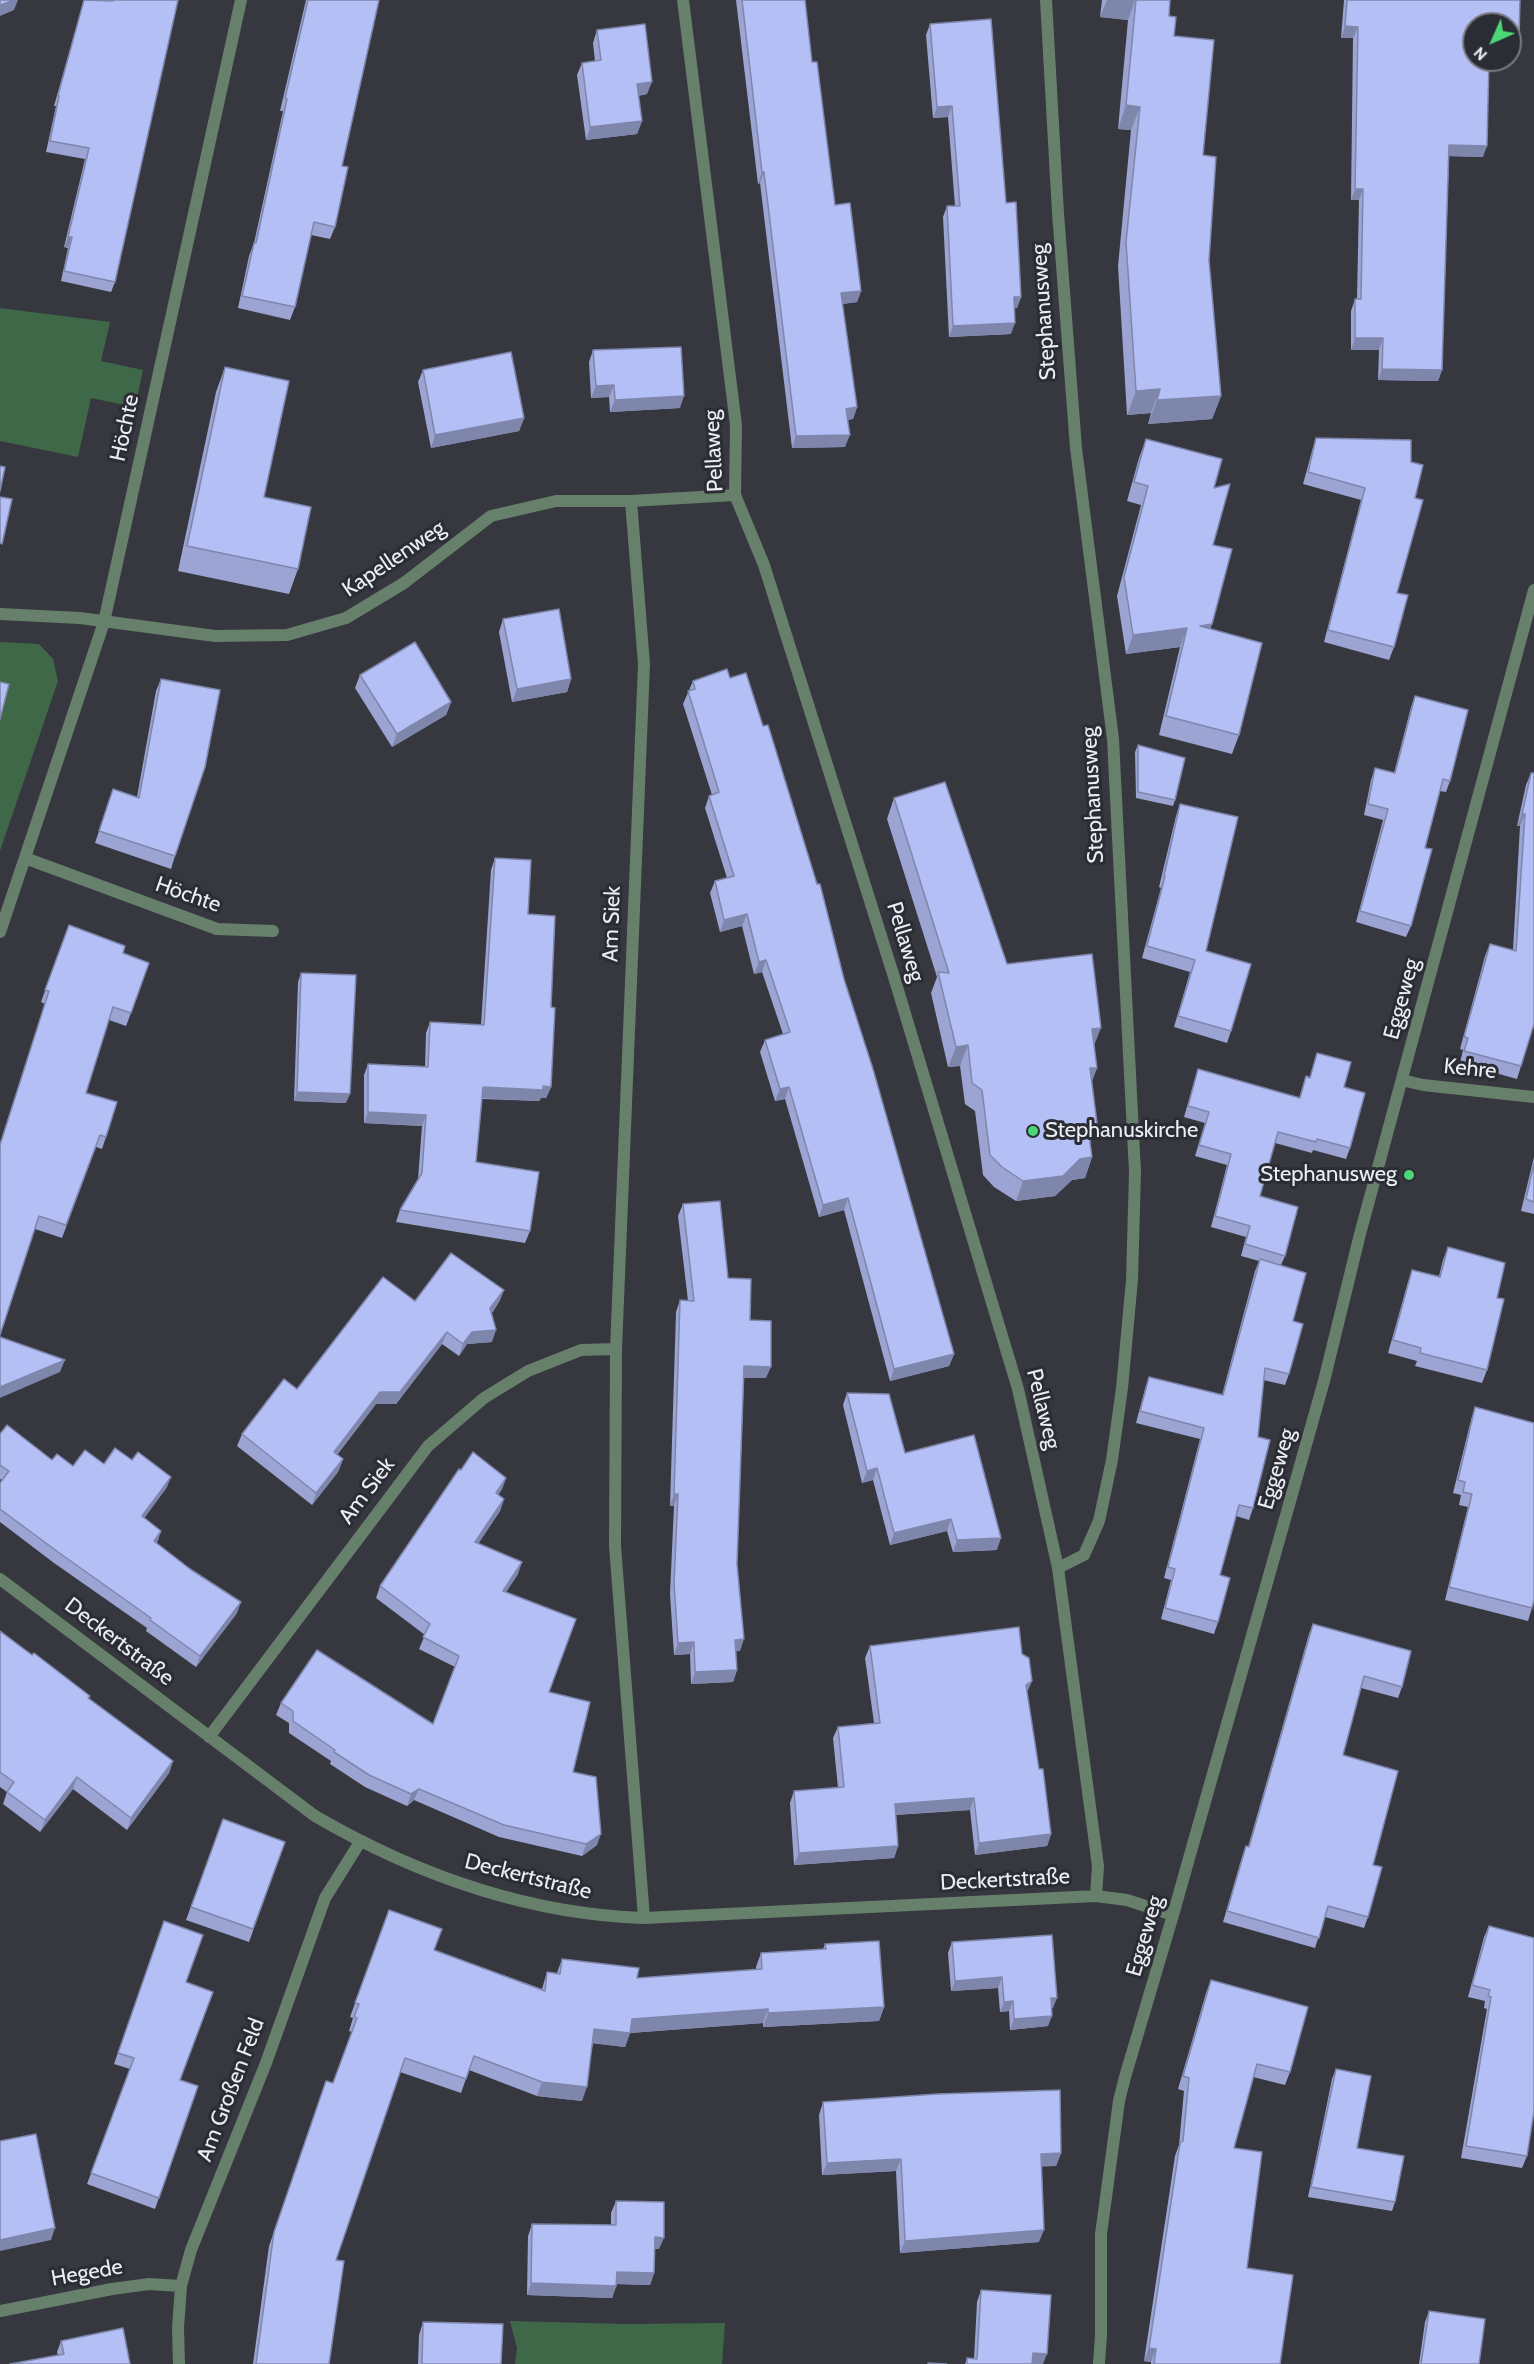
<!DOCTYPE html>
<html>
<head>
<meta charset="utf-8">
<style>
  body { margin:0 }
  #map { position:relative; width:1534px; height:2364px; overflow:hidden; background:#36373f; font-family:Cabin,sans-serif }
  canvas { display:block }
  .north { position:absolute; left:1462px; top:12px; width:60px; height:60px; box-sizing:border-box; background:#2b2d35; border:2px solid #797a81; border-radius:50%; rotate:225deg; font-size:16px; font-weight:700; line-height:24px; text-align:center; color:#edeef4 }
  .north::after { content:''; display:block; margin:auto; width:21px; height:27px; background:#4cd677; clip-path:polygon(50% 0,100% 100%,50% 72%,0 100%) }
</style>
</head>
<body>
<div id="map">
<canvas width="1534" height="2364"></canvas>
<div class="north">N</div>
</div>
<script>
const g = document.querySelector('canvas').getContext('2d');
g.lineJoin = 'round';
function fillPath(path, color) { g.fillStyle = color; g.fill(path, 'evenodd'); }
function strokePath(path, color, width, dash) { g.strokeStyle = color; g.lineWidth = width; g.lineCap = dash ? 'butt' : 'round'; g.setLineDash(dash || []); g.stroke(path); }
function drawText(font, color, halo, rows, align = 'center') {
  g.font = font + ' Cabin,sans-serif'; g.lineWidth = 6; g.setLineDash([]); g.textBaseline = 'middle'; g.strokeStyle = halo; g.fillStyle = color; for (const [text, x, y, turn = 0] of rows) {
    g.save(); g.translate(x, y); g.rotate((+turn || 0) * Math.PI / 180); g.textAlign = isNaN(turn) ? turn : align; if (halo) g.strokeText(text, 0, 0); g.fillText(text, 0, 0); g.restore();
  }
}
fillPath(new Path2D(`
  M0 308 110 322 101 361 143 370 135 407 91 398 78 457 0 441Z
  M0 642 39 644 53 659 58 681 0 851Z
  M510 2321 626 2324 725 2323 722 2364H515L517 2348Z`), '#3f6848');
strokePath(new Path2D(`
  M683 0 736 425 735 495 764 565 894 977 1018 1389 1058 1568 1098 1866 1096 1896
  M1046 0 1058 213 1076 448 1113 739 1135 1172 1132 1280 1122 1388 1112 1460 1099 1521 1084 1555 1058 1568
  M631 501 644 664 616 1349 615 1546 644 1918
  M0 614 80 618 215 636 287 635 346 618 404 583 491 516 556 501H631L735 495
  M25 858 217 929 273 931
  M0 932 104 622 241 0
  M1402 1080 1423 1085 1534 1097
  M0 1579 315 1816C415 1874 527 1914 644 1918L1096 1896 1127 1900 1173 1915
  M209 1737 428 1446 484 1398 528 1371 581 1350 616 1349
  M0 2311 112 2289 149 2284 181 2286
  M179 2364 178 2328 181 2286 191 2250 266 2063 325 1898 360 1842
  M1099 2364 1101 2335V2234L1119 2101 1125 2077 1173 1915 1324 1381 1360 1234 1534 590`), '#67806b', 12);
fillPath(new Path2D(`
  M84 0H178L115 282 111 292 61 281 68 248 64 247 85 159 46 152 56 106H54Z
  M306 0H379L342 166 335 227 330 239 311 235 295 307 290 320 238 308 249 256 254 243 283 111H280Z
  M736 0H805L812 62 835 205 861 291 857 302 842 304 857 407 853 419 847 420 845 447 792 448 760 183 758 184Z
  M1102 0H1170L1169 16 1203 155 1209 260 1221 396 1212 419 1148 424 1151 413 1127 415 1118 266 1131 130 1118 129 1128 20 1100 17Z
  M1344 0H1520L1515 49H1510V24H1474L1483 157 1449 156 1442 370 1438 381 1378 380 1379 350H1351V311L1355 299H1357L1359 200H1351L1353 38H1341Z
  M930 24 1006 203 1021 297 1017 308H1014L1011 334 949 337 943 217 947 206H955L948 117 933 118 926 35Z
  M597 30 647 94 638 96 642 121 637 134 586 140 577 75 582 63 595 61 593 43Z
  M593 350 680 408 610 412 609 397 591 398 589 362Z
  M225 367 264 497 298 569 289 594 178 571 216 392Z
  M423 370 524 418 519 431 431 448 418 382Z
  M1316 438 1411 462 1415 498 1397 593 1394 647 1389 660 1324 642 1361 500 1303 484 1312 451Z
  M1146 439 1214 488 1212 624 1210 629 1239 735 1232 754 1159 735 1180 647 1126 654 1117 596 1141 505 1127 501 1139 458Z
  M503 619 571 679 567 692 512 702 499 632Z
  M360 675 451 702 446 715 392 747 355 688Z
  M730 678 844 979 954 1354 949 1366 890 1381 844 1210 819 1217 785 1099 775 1101 760 1052 765 1040 783 1034 762 972 754 974 742 926 720 932 710 893 715 881 727 878 705 808 709 796 712 795 683 704 693 681Z
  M161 679 175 856 171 869 95 843 113 789 137 797 156 691Z
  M1415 696 1450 781 1446 792 1440 791 1425 848 1411 926 1406 937 1356 922 1383 820 1364 815 1371 780 1375 768 1394 773 1411 707Z
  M1138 745 1175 800 1173 806 1136 798 1135 752Z
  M1531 773 1521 1066 1517 1079 1460 1063 1463 1050 1460 1049 1485 956 1490 944 1513 950 1520 826H1517L1526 785Z
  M894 798 1007 964 1094 1047 1097 1068 1092 1081 1097 1123 1090 1143 1092 1157 1085 1178 1072 1180 1055 1196 1016 1201 994 1187 983 1175 975 1111 965 1104 960 1066 948 1067 931 993 937 977 887 819Z
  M1180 804 1206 951 1231 1031 1227 1043 1174 1027 1190 972 1142 958 1161 888 1159 887 1176 816Z
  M495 858 528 914 551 1007V1087L546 1098H541L539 1101 482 1099 476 1162 530 1231 525 1243 396 1222 400 1210 418 1179 422 1126 364 1123V1075L368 1064 425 1066 426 1033 430 1022 481 1025 491 870Z
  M69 925 123 953 131 1013 126 1026 109 1020 86 1093 106 1137 102 1149 96 1147 62 1238 35 1229 0 1335V1143L45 1004 41 1002Z
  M301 973 346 1103 294 1101 298 982Z
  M1317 1053 1344 1087 1350 1148 1346 1159 1313 1150 1312 1153 1275 1143 1260 1196 1285 1256 1281 1265 1293 1321 1289 1374 1285 1385 1263 1380 1258 1437 1253 1508 1249 1520 1236 1516 1220 1575 1218 1622 1214 1634 1161 1619 1171 1580 1164 1578 1200 1439 1136 1423 1145 1389 1149 1377 1222 1395 1255 1271 1259 1261 1241 1256 1246 1237 1211 1227 1227 1165 1195 1156 1205 1123 1184 1117 1198 1069 1299 1098 1306 1076 1310 1077Z
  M1534 1157V1214L1521 1211Z
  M683 1204 728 1278 750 1320 766 1378H744L737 1564 740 1651H736L737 1670 733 1682 691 1684 690 1654 674 1655 670 1594 674 1506H670L676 1312 680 1300 688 1301 678 1216Z
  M1448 1247 1497 1298 1487 1370 1482 1383 1415 1366 1417 1361 1388 1353 1408 1282 1412 1270 1439 1276 1443 1260Z
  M504 1290 499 1302 492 1313V1342L467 1344 459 1356 442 1344 396 1404H376L337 1455 343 1459 338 1472 312 1505 237 1446 242 1434 297 1389 415 1301Z
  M847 1393 905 1453 997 1550 953 1552 947 1531 890 1545 873 1480 862 1483 843 1405Z
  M1475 1407 1532 1608 1528 1621 1445 1600 1468 1507 1459 1505 1461 1495 1453 1493 1471 1420Z
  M0 1434 52 1460 73 1466 104 1464 167 1487 144 1518 161 1531 156 1543 237 1613 196 1667 146 1631 147 1628 54 1563 0 1522V1483L2 1480 0 1479Z
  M506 1478 502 1489 498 1495 504 1499 500 1511 478 1544 518 1574 506 1592 549 1692 597 1845 582 1856 499 1837 414 1800 407 1806 365 1787 330 1764 331 1761 289 1733V1723L276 1715 281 1703 433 1724 455 1667 419 1649 425 1635 376 1598 380 1586Z
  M1313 1624 1402 1687 1398 1698 1361 1688 1343 1755 1373 1865 1368 1917 1364 1928 1325 1917 1315 1948 1223 1922 1242 1857 1246 1846 1248 1847 1309 1634Z
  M0 1631 32 1655 90 1696 89 1698 173 1761 169 1773 127 1830 73 1789 40 1832 3 1804 7 1792 0 1787Z
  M870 1646 1022 1654 1032 1681 1027 1692 1039 1769 1051 1834 1047 1846 975 1855 970 1810 896 1815 898 1846 894 1858 794 1865 790 1803 794 1791 838 1788 833 1738 838 1727 874 1723 865 1658Z
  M223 1819 285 1842 249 1942 186 1920Z
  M389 1910 434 1950 542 1989 547 1972 557 1973 562 1959 637 1978 756 1970V1967L761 1953 823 1949 825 1944 884 2007 879 2021 763 2027V2023L630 2033 625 2047 593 2043 582 2101 537 2096 469 2070 461 2093 400 2072 336 2260 329 2364H253L269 2246 326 2081 333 2083 352 2032 349 2031 353 2018 350 2017Z
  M164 1921 186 1983 180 2080 198 2086 155 2209 87 2184 130 2069 114 2064Z
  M1489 1926 1527 2156 1522 2168 1461 2158 1487 2009 1484 2008 1485 2001 1468 1997 1484 1937Z
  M952 1942 1053 2008H1051L1048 2026 1010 2030 1009 2011 1000 2012 998 1988 951 1991 948 1953Z
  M1211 1980 1290 2072 1285 2085 1253 2077 1234 2148 1247 2268 1280 2364H1151V2362L1144 2361 1175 2156 1179 2145 1184 2091 1178 2089 1206 1993Z
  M1336 2069 1357 2148 1395 2202 1392 2211 1308 2197 1332 2079Z
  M823 2102 1061 2153 1056 2166H1042L1039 2242 900 2253 896 2171 822 2175 819 2115Z
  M616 2201 659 2249H655L654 2273 650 2285 617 2284 612 2298 527 2295 528 2236 532 2224 611 2225V2213Z
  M981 2290 1043 2364H965L967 2358 974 2359 977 2302Z
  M1429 2311 1479 2364H1419L1425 2322Z
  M423 2322 501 2364H418L419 2335Z
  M61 2341 130 2364 58 2355 57 2352Z`), '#9ba4d3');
fillPath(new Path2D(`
  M14 0H18L14 10 0 16V5Z
  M1107 0H1135L1128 20 1100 17Z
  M1345 26 1358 27 1353 38H1341Z
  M1510 38H1519L1515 49H1510Z
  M652 82 647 94 632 96 637 84Z
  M1126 105 1140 107 1131 130 1118 129Z
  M952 106 948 117 933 118 937 107Z
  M642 121 637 134 586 140 590 127Z
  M1449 145 1487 146 1483 157 1445 156Z
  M762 172H764L760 183 758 184Z
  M1355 189H1363L1359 200H1351Z
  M68 237H72L68 248 64 247Z
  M861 291 857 302 836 305 841 293Z
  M1014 297H1021L1017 308H1010Z
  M1015 323 1011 334 949 337 953 326Z
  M1355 338H1383L1379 350H1351Z
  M1382 369 1442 370 1438 381 1378 380Z
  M614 385 609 397 591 398 596 386Z
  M1160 389 1151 413 1127 415 1136 391Z
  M684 396 680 408 610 412 615 400Z
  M1221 396 1212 419 1148 424 1157 400Z
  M857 407 853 419 841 420 846 409Z
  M524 418 519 431 431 448 435 435Z
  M850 435 845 447 792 448 796 436Z
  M1212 624 1205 643 1200 626Z
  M1187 628 1180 647 1126 654 1133 635Z
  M571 679 567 692 512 702 517 689Z
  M451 702 446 715 392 747 397 734Z
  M1522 814H1525L1520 826H1517Z
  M747 914 742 926 720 932 724 920Z
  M766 960 762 972 754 974 759 962Z
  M1101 1028 1093 1048 1092 1029Z
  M968 1045 960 1066 948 1067 956 1047Z
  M1090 1068H1097L1089 1088Z
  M483 1087 543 1086 551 1087 546 1098H541L539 1101 479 1098Z
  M789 1087 785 1099 775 1101 780 1089Z
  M297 1092 350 1094 346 1103 294 1101Z
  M368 1112 426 1115 422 1126 364 1123Z
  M1097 1123 1090 1143 1089 1135Z
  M1092 1157 1085 1178 1072 1180 1055 1196 1016 1201 1023 1181 1080 1159Z
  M848 1198 844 1210 819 1217 823 1205Z
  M504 1290 499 1302 486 1320 490 1308Z
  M496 1330 492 1342 467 1344 459 1356 463 1344 472 1332Z
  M447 1332 442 1344 396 1404H376L329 1464 334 1452 380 1392Z
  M954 1354 949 1366 890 1381 894 1369Z
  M65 1360 60 1372 0 1398V1387Z
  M744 1366 771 1367 766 1378H740Z
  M343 1459 338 1472 312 1505 316 1493Z
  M877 1468 873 1480 862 1483 867 1471Z
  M171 1477 167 1487 138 1527 142 1516Z
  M506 1478 502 1489 492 1505 496 1493Z
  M674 1494H678L674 1506H670Z
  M504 1499 500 1511 471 1554 475 1542Z
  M951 1519 947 1531 890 1545 894 1533Z
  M161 1531 158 1541 150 1552 154 1541Z
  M1001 1538 997 1550 953 1552 957 1540Z
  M522 1562 518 1574 499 1603 503 1591Z
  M241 1602 237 1613 196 1667 200 1656Z
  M744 1639 740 1651 731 1652 735 1640Z
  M694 1642 690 1654 674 1655 678 1643Z
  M737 1670 733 1682 691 1684 695 1672Z
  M1032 1681 1027 1692 1026 1685Z
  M173 1761 169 1773 127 1830 131 1818Z
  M77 1777 73 1789 40 1832 45 1820Z
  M419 1789 414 1800 407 1806 411 1794Z
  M974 1798 970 1810 891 1815 895 1804Z
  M601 1834 597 1845 582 1856 586 1844Z
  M1051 1834 1047 1846 975 1855 979 1843Z
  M898 1846 894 1858 794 1865 799 1853Z
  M1002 1977 998 1988 951 1991 955 1981Z
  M1051 1998H1057L1053 2008 1047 2009Z
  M1013 2001 1009 2011 1000 2012 1004 2002Z
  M884 2007 879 2021 763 2027 768 2013Z
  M768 2009 763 2023 629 2033H630L625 2047 589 2043 594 2029 632 2019Z
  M1052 2016 1048 2026 1010 2030 1014 2019Z
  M542 2082 587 2087 582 2101 537 2096Z
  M1061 2153 1056 2166 1037 2167 1041 2154Z
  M901 2159 896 2171 822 2175 827 2163Z
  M55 2228 51 2240 0 2251V2240Z
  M1044 2230 1039 2242 900 2253 905 2241Z
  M655 2237 664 2238 659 2249H651Z
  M617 2272 654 2273 650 2285 613 2284Z
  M531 2283 616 2286 612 2298 527 2295Z
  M1149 2348 1156 2349 1151 2362 1144 2361Z
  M1033 2353 1047 2354 1043 2364H1029Z`), '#7e86ac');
const building = new Path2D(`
  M0 0H14L0 5Z
  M84 0 113 1V0H178L115 282 64 271 72 237H68L89 148 50 141 59 96 58 95Z
  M308 0H379L342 166 348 167 335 227 314 222 295 307 242 296 254 243H256L287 99 285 98Z
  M742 0H805L812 62H817L835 205 850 203 861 291 841 293 857 407 846 409 850 435 796 436 764 172H762Z
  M1136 0H1170L1169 16 1176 17 1174 36 1214 40 1203 155 1216 157 1209 260 1221 396 1157 400 1160 389 1136 391 1126 242 1140 107 1126 105Z
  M1347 0H1520L1519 38H1510V24H1474V60H1489L1487 146 1449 145 1442 370 1382 369 1383 338H1355V299H1361L1363 189H1355L1358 27 1345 26Z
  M991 19 1006 203 1016 202 1021 297H1014L1015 323 953 326 947 206H960L952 106 937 107 930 24Z
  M645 24 652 82 637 84 642 121 590 127 582 63 601 60 597 30Z
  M681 347 684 396 615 400 614 385 596 386 593 350Z
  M511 352 524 418 435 435 423 370Z
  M225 367 289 381 264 497 311 507 298 569 187 546Z
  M1316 438 1411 440V462L1423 465 1415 498 1423 500 1397 593 1408 595 1394 647 1328 630 1365 488 1308 472Z
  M1146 439 1222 459 1214 488 1230 484 1213 545 1232 549 1212 624 1200 626 1262 643 1239 735 1166 716 1187 628 1133 635 1124 577 1148 486 1134 482Z
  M0 466 5 467 0 491Z
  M0 497 12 499 2 544 0 543Z
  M559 609 571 679 517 689 503 619Z
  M415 642 451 702 397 734 360 675Z
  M727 669 730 678 746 673 763 726 768 725 817 884H820L844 979 873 1069 954 1354 894 1369 848 1198 823 1205 789 1087 780 1089 765 1040 790 1032 766 960 759 962 747 914 724 920 715 881 734 876 709 796 719 792 688 691 695 689 693 681Z
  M161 679 220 690 205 767 175 856 99 831 113 789 139 798Z
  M0 682 9 684 0 719Z
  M1415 696 1468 710 1450 781 1443 779 1425 848 1432 849 1411 926 1360 911 1388 809 1368 804 1375 768 1395 773Z
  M1138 745 1185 758 1175 800 1138 792Z
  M1531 773H1534V1024L1521 1066 1464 1051 1468 1038 1464 1037 1490 944 1516 951 1525 814H1522Z
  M945 782 1007 964 1092 954 1101 1028 1092 1029 1097 1068H1090L1097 1123 1089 1135 1092 1157 1080 1159 1063 1176 1023 1181 1002 1167 990 1155 982 1090 972 1083 968 1045 956 1047 938 972 949 973 894 798Z
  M1180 804 1238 817 1206 951 1251 964 1231 1031 1178 1016 1195 960 1147 946 1165 876H1164Z
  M495 858 531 860 528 914 555 916 551 1007 555 1008 551 1087 543 1086V1090L483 1087 476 1162 539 1172 530 1231 400 1210 422 1173 426 1115 368 1112V1064L428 1067 430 1022 484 1025Z
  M69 925 125 946 123 953 149 963 131 1013 113 1007 86 1093 117 1102 106 1137 100 1135 66 1225 39 1216 0 1335V1145L49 991 45 990Z
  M301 973 356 975 350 1094 297 1092Z
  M1317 1053 1351 1062 1344 1087 1365 1093 1350 1148 1317 1139 1316 1142 1278 1132 1260 1196 1298 1207 1285 1256 1245 1244 1250 1226 1215 1216 1231 1154 1199 1145 1209 1112 1188 1106 1198 1069 1300 1098 1306 1076 1310 1078Z
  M1534 1163V1202L1526 1199Z
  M720 1201 728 1278 751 1279 750 1320 771 1321V1367L744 1366 737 1564 744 1639 735 1640 737 1670 695 1672 694 1642 678 1643 674 1583 678 1494H674L680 1300 694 1301 683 1204Z
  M1448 1247 1505 1263 1497 1298 1504 1299 1487 1370 1420 1353 1421 1348 1393 1340 1412 1270 1440 1277Z
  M451 1253 504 1290 490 1308 496 1330 472 1332 463 1344 447 1332 400 1392H380L334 1452 343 1459 316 1493 242 1434 284 1379 297 1389 383 1277 415 1301Z
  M1260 1259 1306 1273 1293 1321 1303 1324 1289 1374 1265 1368 1258 1437 1270 1440 1253 1508 1239 1505 1220 1575 1230 1578 1218 1622 1165 1608 1175 1569 1168 1567 1204 1428 1140 1411 1149 1377 1223 1395Z
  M0 1337 65 1360 0 1387Z
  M847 1393 889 1394 905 1453 974 1435 1001 1538 957 1540 951 1519 894 1533 877 1468 867 1471Z
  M1475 1407 1534 1423V1600L1532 1608 1449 1587 1472 1494 1463 1492 1465 1482 1458 1480Z
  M7 1425 52 1460 57 1454 73 1466 85 1450 104 1464 115 1448 132 1460 138 1452 171 1477 142 1516 161 1531 154 1541 190 1569 241 1602 200 1656 150 1620 151 1618 58 1552 0 1509V1483L9 1471 0 1465V1434Z
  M473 1452 506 1478 496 1493 504 1499 475 1542 522 1562 503 1591 576 1619 549 1692 590 1702 573 1772 596 1777 601 1834 586 1844 504 1825 419 1789 411 1794 369 1775 334 1752 335 1750 293 1721V1711L281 1703 317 1650 433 1724 459 1656 423 1637 430 1624 380 1586 459 1469 461 1470Z
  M1313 1624 1411 1651 1402 1687 1364 1676 1343 1755 1398 1771 1373 1865 1382 1867 1368 1917 1328 1906 1319 1938 1227 1911 1246 1846 1249 1847Z
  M1019 1627 1022 1654 1029 1658 1032 1681 1026 1685 1039 1769H1043L1051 1834 979 1843 974 1798 895 1804 898 1846 799 1853 794 1791 844 1787 838 1727 880 1723 870 1646Z
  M0 1631 32 1655 34 1653 90 1696 88 1698 173 1761 131 1818 77 1777 45 1820 7 1792 14 1782 0 1772Z
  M223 1819 285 1842 253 1929 191 1907Z
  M389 1910 442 1929 434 1950 545 1991 547 1972 560 1974 562 1959 639 1968 637 1978 762 1969 761 1953 826 1949 825 1944 879 1941 884 2007 768 2013V2009L632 2019 630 2033 594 2029 587 2087 542 2082 474 2056 466 2079 405 2058 336 2260 344 2261 329 2364H256L274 2232 326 2081 333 2083 357 2018 354 2017 359 2004 355 2003Z
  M164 1921 203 1935 186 1982 213 1992 180 2080 198 2086 159 2198 91 2173 134 2058 118 2053Z
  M1489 1926 1534 1938V2111L1527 2156 1466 2146 1491 1997 1488 1996 1490 1990 1472 1985Z
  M1052 1935 1057 1998H1051L1052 2016 1014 2019 1013 2001 1004 2002 1002 1977 955 1981 952 1942Z
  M1211 1980 1308 2007 1290 2072 1257 2064 1234 2148 1262 2152 1247 2268 1293 2275 1280 2364H1154L1156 2349 1149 2348 1180 2143 1183 2141 1189 2078 1183 2076Z
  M1336 2069 1371 2076 1357 2148 1404 2156 1395 2202 1311 2187Z
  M1060 2090 1061 2153 1041 2154 1044 2230 905 2241 901 2159 827 2163 823 2102 937 2094Z
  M36 2134 55 2228 0 2240V2141Z
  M616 2201 664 2202V2238L655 2237 654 2273 617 2272 616 2286 531 2283 532 2224 616 2225Z
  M981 2290 1051 2295 1047 2354 1033 2353 1032 2364H967V2358L977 2359Z
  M1429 2311 1485 2319 1479 2364H1421Z
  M423 2322 503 2324 501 2364H422Z
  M123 2328 130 2364H10L64 2354 61 2341Z
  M928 2363 947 2364H928Z`);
fillPath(building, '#b4bff5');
strokePath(building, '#7e86ac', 1.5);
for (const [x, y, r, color] of [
  [1033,1131,6,"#4cd677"],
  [1409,1175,6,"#4cd677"]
]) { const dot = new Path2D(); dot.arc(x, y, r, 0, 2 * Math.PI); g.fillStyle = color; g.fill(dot); strokePath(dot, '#2b2d35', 2); }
drawText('22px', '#edeef4', '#2b2d35', [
  ["Stephanusweg",1044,312,-94],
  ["Höchte",125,428,-78],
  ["Pellaweg",714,451,-93],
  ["Kapellenweg",394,559,-34],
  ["Stephanusweg",1093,795,-93],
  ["Höchte",188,895,19],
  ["Am Siek",612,924,-88],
  ["Pellaweg",905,942,73],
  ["Eggeweg",1402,999,-75],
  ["Kehre",1470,1069,6],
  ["Pellaweg",1043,1409,76],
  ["Eggeweg",1277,1469,-74],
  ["Am Siek",367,1491,-53],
  ["Deckertstraße",119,1642,37],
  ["Deckertstraße",528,1877,14],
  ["Deckertstraße",1005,1880,-3],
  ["Eggeweg",1145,1936,-74],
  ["Am Großen Feld",231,2090,-69],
  ["Hegede",87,2273,-10]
]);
drawText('22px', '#edeef4', '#2b2d35', [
  ["Stephanuskirche",1045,1131],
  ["Stephanusweg",1397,1175,"right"]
], 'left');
</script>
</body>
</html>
